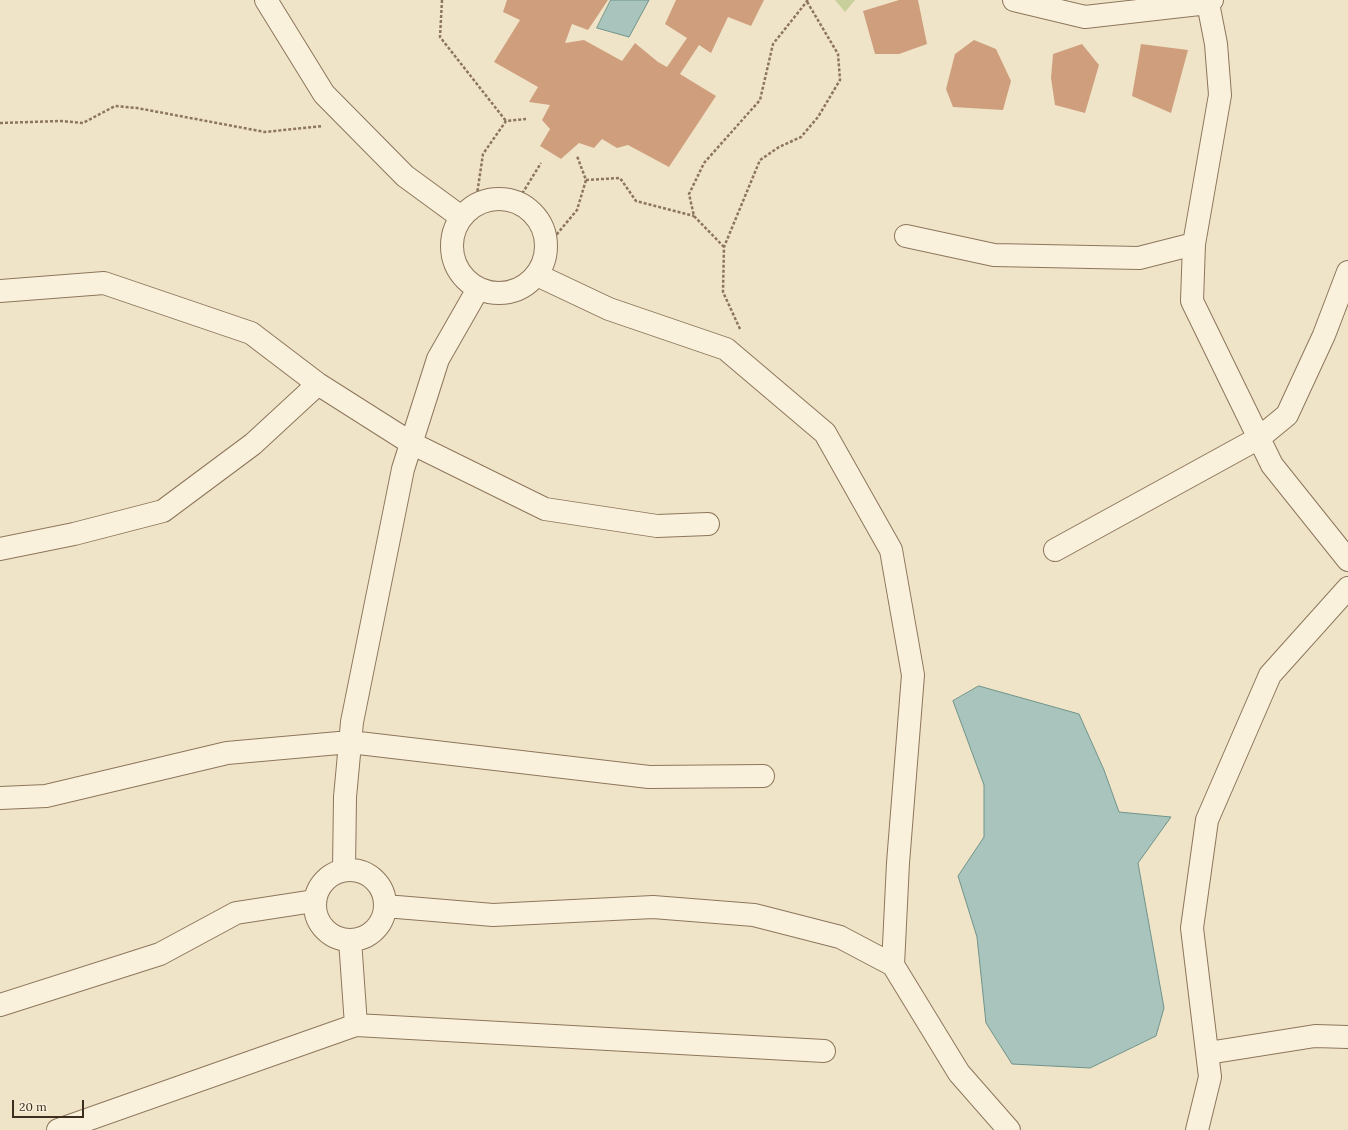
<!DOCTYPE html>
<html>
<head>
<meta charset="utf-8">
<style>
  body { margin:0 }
  #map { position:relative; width:1348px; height:1130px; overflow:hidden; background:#f0e4c8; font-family:Lora,serif }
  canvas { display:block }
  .scale { position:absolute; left:12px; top:1100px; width:72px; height:18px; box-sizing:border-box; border:2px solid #3d2e20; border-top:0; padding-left:5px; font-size:12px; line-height:14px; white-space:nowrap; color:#3d2e20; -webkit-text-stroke:3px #f7eed8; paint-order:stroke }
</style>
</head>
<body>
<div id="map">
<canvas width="1348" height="1130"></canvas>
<div class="scale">20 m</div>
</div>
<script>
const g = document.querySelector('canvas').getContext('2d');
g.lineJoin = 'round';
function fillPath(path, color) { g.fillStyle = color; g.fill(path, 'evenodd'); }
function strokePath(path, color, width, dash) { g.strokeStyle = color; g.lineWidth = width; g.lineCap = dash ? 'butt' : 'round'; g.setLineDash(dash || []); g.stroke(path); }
fillPath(new Path2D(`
  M835 0H855L845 12Z`), '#c9cf9b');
const water = new Path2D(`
  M611 0H649L629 37 597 28Z
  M979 686 1079 714 1104 770 1119 812 1171 817 1138 863 1164 1008 1156 1036 1090 1068 1012 1064 986 1023 977 937 958 876 984 837V785L953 701Z`);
fillPath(water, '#a9c4bc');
strokePath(water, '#6f938a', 1);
fillPath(new Path2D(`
  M507 0H608L588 30 572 24 565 43 584 40 622 61 635 43 658 62 667 67 687 38 665 24 676 0H764L751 26 728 17 711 53 699 45 680 74 716 96 669 167 628 145 617 148 602 139 594 148 579 143 561 159 540 146 550 129 542 120 550 105 529 102 538 87 494 62 520 20 503 12Z
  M899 0H918L927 44 899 54H875L863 11Z
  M974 40 996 49 1011 81 1003 110 953 107 946 89 955 54Z
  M1082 44 1099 65 1085 113 1055 105 1051 78 1053 54Z
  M1141 44 1188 50 1171 113 1132 96Z`), '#cf9f7d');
const minor = new Path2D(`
  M266 0 324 94 405 176 461 217
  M1014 0 1085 17 1208 3 1212 0
  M1208 3 1216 44 1220 95 1194 244 1192 301 1272 465 1348 560
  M452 246a47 47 0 1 1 94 0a47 47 0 1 1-94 0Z
  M906 236 994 255 1139 258 1194 244
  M537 275 609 309 726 349 825 433 891 550 913 675 898 863 893 965 959 1073 1009 1130
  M0 291 104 283 251 333 318 384 411 443 545 509 657 526 708 524
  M0 549 74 534 163 511 253 444 318 384
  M1055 550 1259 438 1287 415 1324 335 1348 272
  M0 798 46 796 227 753 350 742 649 777 763 776
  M344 870 345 797 352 722 403 469 438 359 478 289
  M315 905a35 35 0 1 1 70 0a35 35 0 1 1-70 0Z
  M385 906 493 915 653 907 754 915 840 937 893 965
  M350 940 356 1025
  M0 1005 160 954 236 913 314 901
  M1208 1053 1315 1036 1348 1037
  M58 1130 356 1025 824 1051
  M1197 1130 1210 1077 1192 928 1207 820 1270 675 1348 588`);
strokePath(minor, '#8d765c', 24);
strokePath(new Path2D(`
  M442 0 440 37 506 121
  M0 123 61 121 83 123 115 106 137 108 265 132 323 126
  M586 180 620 178 636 201 694 216
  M476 201 483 154 506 121 526 119
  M517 202 541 163
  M547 246 577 210 586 180 577 156
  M724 247 694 216 689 194 704 163 760 100 773 44 808 0
  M740 329 723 292 724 247 760 160 779 147 801 137 818 117 840 80 838 54 806 0`), '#8d765c', 2.5, [3, 2]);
strokePath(minor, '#faf1dc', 22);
</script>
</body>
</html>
